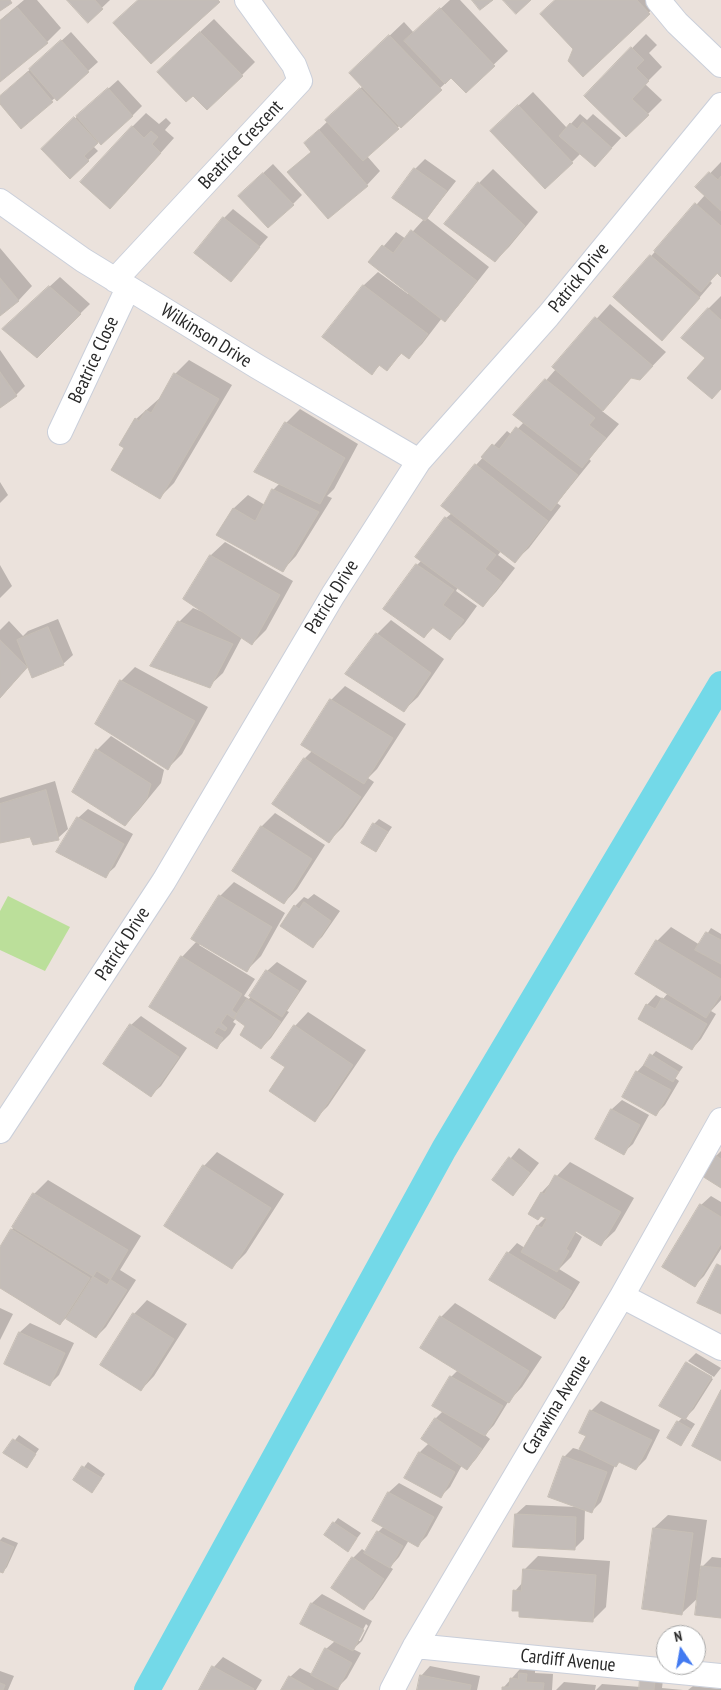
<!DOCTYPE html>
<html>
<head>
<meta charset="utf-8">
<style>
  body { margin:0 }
  #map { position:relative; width:721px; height:1690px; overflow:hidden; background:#ebe2dc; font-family:"PT Sans Narrow",sans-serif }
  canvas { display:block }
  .north { position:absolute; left:656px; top:1625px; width:50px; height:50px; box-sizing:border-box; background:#fff; border:1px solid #a9a9a9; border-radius:50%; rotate:348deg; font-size:14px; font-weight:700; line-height:20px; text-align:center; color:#292929 }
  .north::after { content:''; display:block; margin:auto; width:18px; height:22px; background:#427af1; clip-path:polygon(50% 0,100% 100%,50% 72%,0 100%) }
</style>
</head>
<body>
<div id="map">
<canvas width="721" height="1690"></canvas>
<div class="north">N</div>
</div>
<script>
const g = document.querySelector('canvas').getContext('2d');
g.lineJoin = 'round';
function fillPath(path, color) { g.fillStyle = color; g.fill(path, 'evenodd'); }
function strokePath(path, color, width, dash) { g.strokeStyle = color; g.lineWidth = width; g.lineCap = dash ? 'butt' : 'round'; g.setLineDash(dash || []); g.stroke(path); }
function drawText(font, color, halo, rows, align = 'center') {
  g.font = font + ' "PT Sans Narrow",sans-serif'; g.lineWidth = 4.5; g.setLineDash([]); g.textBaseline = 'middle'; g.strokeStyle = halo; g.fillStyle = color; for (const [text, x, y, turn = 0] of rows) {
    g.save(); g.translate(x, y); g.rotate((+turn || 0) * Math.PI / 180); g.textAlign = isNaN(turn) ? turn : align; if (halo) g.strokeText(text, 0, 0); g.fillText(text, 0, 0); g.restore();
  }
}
fillPath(new Path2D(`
  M8 896 70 927 45 971 0 950V911Z`), '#bbdf9a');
fillPath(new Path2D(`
  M24 0H37L61 28 47 42 0 81V20Z
  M69 0H110L88 21Z
  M450 0H460L508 51 466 91 452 77 367 156 380 171 367 185 289 172 312 151 305 143 328 121 336 111 363 86 365 59 404 22 414 33Z
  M556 0H662L583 75 575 49Z
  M214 19 255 62 242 75 172 58Z
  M71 32 98 62 57 99 56 97 21 127 0 103V97Z
  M646 34 657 45 649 53 662 67 645 84 662 100 626 136 585 96Z
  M118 80 142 106 132 116 93 146 98 151 70 177 52 139Z
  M533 92 567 128 580 114 587 120 593 114 621 138 604 156 581 153 572 162 506 117Z
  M146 113 159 124 166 118 171 123 165 130 174 138 124 194 132 127Z
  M425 159 456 181 427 218 489 267 458 306 444 320 442 318 422 344 408 358 402 353 387 369 381 364 372 373 324 337 364 285 378 272 408 294 409 293 370 262 396 232 406 239 424 219 394 197 415 169Z
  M721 162V275L718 273 710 281 712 283 676 325 615 297 705 195 697 187Z
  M273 164 302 195 293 204 249 186Z
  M493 169 538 212 509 247 495 261 446 224 479 183Z
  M233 209 268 237 231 280 224 218Z
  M0 248 32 286 19 300 0 314Z
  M60 277 90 304 37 356 13 320Z
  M721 296V388L707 358 708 309Z
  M610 304 666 352 640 379 632 377 602 411 619 424 589 459 591 461 557 503 561 506 529 548 515 561 501 551 498 555 515 568 496 592 483 606 458 587 456 591 477 606 464 624 450 638 434 627 424 637 417 565 422 560 446 518 452 513 476 465 507 431 512 435 524 422 543 384 556 369 553 367Z
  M0 350 25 386 16 395 0 406Z
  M189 360 232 385 174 483 160 497 125 447 136 419 161 397 175 374Z
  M300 409 358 444 334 489 327 496 332 498 296 556 283 570 217 534 234 508 248 495 265 505 273 490 280 483 286 423Z
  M0 482 8 495 0 503Z
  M225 542 293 581 266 630 252 644 242 637 223 673 209 686 179 622 193 608 203 612 185 598 211 555Z
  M0 565 12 586 0 598Z
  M58 619 73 655 63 664 29 666 0 698V630L9 621 23 636 28 631Z
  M391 620 444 659 418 697 404 710 377 634Z
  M135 667 208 707 182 754 168 768 121 681Z
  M345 686 406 724 377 769 368 778 374 782 343 827 329 841 305 758 312 751 331 700Z
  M111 736 164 770 161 783 138 811 125 824 74 792 97 750Z
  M55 781 68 829 58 838 30 835 0 842V798Z
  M88 809 133 834 115 867 105 876 78 818Z
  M275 813 325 845 297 889 284 903 261 827Z
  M379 819 392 827 376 850 374 824Z
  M234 882 285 913 261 956 247 970 201 943 199 945 255 979 244 996 249 999 267 971 277 962 307 981 287 1011 289 1012 271 1038 261 1048 247 1026 236 1018 233 1022 236 1024 230 1034 216 1048 182 957 197 941 220 896Z
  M314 894 340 911 322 937 312 947 295 906 304 897 308 899Z
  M671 927 700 945 711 928 721 934V1000L711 1011 716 1014 701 1039 692 1049 647 1005 656 995 663 999 668 993 657 941Z
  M308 1012 366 1050 328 1106 314 1120 287 1067 295 1026Z
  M141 1016 187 1048 161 1086 151 1095 131 1025Z
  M656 1051 683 1067 675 1078 679 1081 665 1105 656 1114 637 1072Z
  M622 1100 649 1115 633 1144 623 1153 597 1138 612 1109Z
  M519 1148 539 1163 522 1185 513 1194 493 1180Z
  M721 1151V1187L716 1156Z
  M217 1152 284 1194 246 1253 232 1267 204 1166Z
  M570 1162 634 1198 615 1231 601 1244 576 1230 575 1232 582 1237 571 1257 559 1269 580 1282 564 1308 554 1318 508 1253 517 1243 525 1248 538 1225 546 1217 542 1215 538 1219 542 1192Z
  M48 1180 141 1236 120 1270 136 1280 106 1327 96 1337 66 1318 60 1324 0 1287V1249L34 1194Z
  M711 1196 721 1202V1249L704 1276 695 1285 701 1205Z
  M147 1300 187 1324 154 1376 141 1390 134 1314Z
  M455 1303 542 1357 522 1387 508 1402 494 1425 485 1435 490 1439 476 1459 467 1469 462 1465 450 1487 440 1497 406 1477 420 1452 429 1443 422 1438 436 1418 443 1411 451 1377 458 1370 441 1317Z
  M0 1308 13 1314 0 1340Z
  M30 1323 74 1343 59 1375 49 1385 5 1364 20 1332Z
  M696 1353 721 1368 714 1377 688 1361Z
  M688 1362V1364L713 1379 694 1409 685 1418 695 1424 681 1445 678 1422 682 1418 660 1406Z
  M601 1401 660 1430 646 1459 636 1469 620 1461 615 1465 601 1502 591 1512 585 1509 584 1539 574 1549 516 1514 526 1505 578 1507 564 1457 573 1448 580 1450 587 1435 591 1411Z
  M19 1435 39 1449 26 1467 5 1453Z
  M88 1462 105 1474 92 1491 75 1479Z
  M399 1483 443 1507 427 1536 418 1545 409 1540 399 1557 390 1567 393 1569 373 1599 363 1608 353 1558 362 1549 366 1552 378 1532 384 1526 373 1521 389 1492Z
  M668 1515 707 1520 700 1569 712 1557 721 1558V1616L699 1597 682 1613 654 1528Z
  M338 1518 361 1533 348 1550 325 1535Z
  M3 1537 18 1543 7 1567 3 1572 0 1570V1540Z
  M538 1556 610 1561 606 1607 592 1621 515 1591 523 1582 524 1570Z
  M322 1594 372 1621 362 1641 353 1649 361 1653 347 1678 337 1688 339 1690H283L290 1677 300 1668 312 1674 326 1649 335 1641 302 1623 312 1603ZM366 1624 368 1626 360 1641H357Z
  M223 1657 262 1680 256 1690H200L214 1667Z
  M529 1665H535V1673L553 1674 552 1690H503L504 1687 520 1669 524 1670Z
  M430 1666 480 1676 477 1690H418L421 1676Z
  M0 1671 14 1676 8 1690H0Z
  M664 1671 662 1688 683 1690H596L602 1684 641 1687Z
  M564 1682 596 1685 595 1690H556Z
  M693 1686 721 1689V1690H688Z`), '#0003');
strokePath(new Path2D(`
  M147 1690 444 1149 721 684`), '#73d9e8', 26);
const building = new Path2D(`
  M0 0H10L12 3 0 11Z
  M67 0H95L103 9 88 23Z
  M138 0H218L220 2 151 64 113 23Z
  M472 0H493L480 10Z
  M503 0H531L516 14Z
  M555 0H637L650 14 583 77 568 61 573 49 540 14Z
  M17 7 48 43 0 82V21Z
  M440 8 495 66 466 93 451 78 445 84 404 41Z
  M200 32 243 76 207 110 193 96 186 102 157 72Z
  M389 35 442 90 401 128 349 73Z
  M61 40 89 72 57 101 29 69Z
  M631 47 644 60 636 68 649 81 632 99 649 115 626 137 584 96Z
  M28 72 53 102 21 129 0 104V96Z
  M108 88 133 116 101 145 76 116Z
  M360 88 399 129 363 161 325 120Z
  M518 105 573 163 545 189 490 131Z
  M74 117 98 143 84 156 89 161 70 179 41 149Z
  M583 122 612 148 595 167 559 136 570 123 577 129Z
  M132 126 144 138 151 131 158 137 152 144 161 153 110 209 80 182Z
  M319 130 368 186 328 219 287 172 311 152 304 143Z
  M414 168 447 191 425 221 392 198Z
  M709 172 718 180 721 176V211L695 187Z
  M263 173 294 205 268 228 238 196Z
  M478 182 525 226 495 262 444 224Z
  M695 203 721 226V277L717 273 701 292 654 251Z
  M223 217 260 247 231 282 194 253Z
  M411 230 477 281 445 322 368 262 382 245 393 253Z
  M650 255 700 298 662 341 613 297Z
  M0 278 19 301 0 316Z
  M363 285 428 334 409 359 401 353 387 371 379 365 372 375 322 337Z
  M49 286 81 314 37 358 2 329Z
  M708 308 721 320V389L712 399 687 378 705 358 681 338Z
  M595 317 653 366 640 380 631 378 603 411 552 367Z
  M0 372 17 396 0 408Z
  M174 373 219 399 160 499 111 470 124 448 119 445 135 418 139 421 146 410 151 413Z
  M545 379 595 418 589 425 606 438 582 468 513 415Z
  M285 422 345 458 320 504 254 472Z
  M516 427 578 475 551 511 481 457 492 444 499 449Z
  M475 464 548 521 515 563 441 506Z
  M272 489 319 512 283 572 216 535 233 508 255 521Z
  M445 517 496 555 485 569 502 582 483 607 415 557Z
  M210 555 280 595 252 645 183 599Z
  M416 564 454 590 443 605 464 620 450 640 432 627 424 638 383 609Z
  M178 621 233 644 210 688 150 666Z
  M48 627 64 665 32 678 17 640Z
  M376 633 431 673 404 712 345 674Z
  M0 640 27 667 0 698Z
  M120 680 195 721 168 770 95 724Z
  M330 699 393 738 364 784 301 745Z
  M96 749 151 784 147 798 125 826 72 792Z
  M304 758 361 797 329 843 272 804Z
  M46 790 59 840 33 845 30 837 0 843V804Z
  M77 817 124 844 106 878 56 852Z
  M373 823 388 832 376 852 361 843Z
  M261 826 312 859 284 904 232 871Z
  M219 895 272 927 247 972 191 939Z
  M304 902 331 921 313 948 280 926 294 905 299 909Z
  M706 932 721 940V964L695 950Z
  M656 940 721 979V994L706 1018 635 974Z
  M181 956 242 994 232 1010 237 1014 234 1019 227 1014 221 1023 227 1028 225 1031 218 1027 214 1033 223 1038 217 1049 149 1007Z
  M266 970 299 991 282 1017 249 996Z
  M662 998 707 1024 692 1050 638 1019 646 1004 655 1009Z
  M247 999 281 1022 261 1049 240 1035 245 1026 234 1018Z
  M130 1024 179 1057 151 1097 103 1064Z
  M294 1025 353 1065 315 1122 269 1091 285 1067 271 1058Z
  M650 1054 679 1072 673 1082 644 1065Z
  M636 1071 671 1090 656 1116 622 1097Z
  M611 1109 640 1125 624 1155 595 1139Z
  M715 1155 721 1159V1188L702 1176Z
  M509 1157 530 1173 513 1196 492 1180Z
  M203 1165 271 1208 232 1269 164 1226Z
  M555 1175 621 1212 601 1246 576 1231 566 1249 569 1251 557 1272 521 1252 537 1225 542 1228 547 1219 541 1216 538 1220 528 1214 541 1192 544 1194Z
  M33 1193 128 1250 107 1285 12 1227Z
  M700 1204 721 1217V1244L695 1287 662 1267Z
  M11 1229 90 1278 60 1325 0 1288V1247Z
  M507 1252 572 1291 555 1319 489 1280Z
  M717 1264 721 1266V1314L697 1303Z
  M97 1271 127 1290 96 1338 66 1319Z
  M133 1313 174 1339 141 1391 100 1365Z
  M440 1316 529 1371 509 1403 420 1348Z
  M19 1332 65 1353 50 1386 4 1364Z
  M686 1362 712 1377 685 1420 659 1406Z
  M450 1376 503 1406 485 1436 432 1406Z
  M721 1390V1461L692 1446Z
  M590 1410 652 1440 636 1470 619 1462 616 1467 579 1449 586 1436 579 1433Z
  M435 1418 482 1449 467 1470 421 1439Z
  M677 1421 691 1429 681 1446 667 1438Z
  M13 1439 36 1454 27 1468 3 1453Z
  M419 1452 455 1472 441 1498 404 1478Z
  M563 1456 607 1472 592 1513 548 1497Z
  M82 1466 102 1478 92 1493 73 1480Z
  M388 1492 434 1517 418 1547 372 1521Z
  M515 1514 576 1517 575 1550 513 1547Z
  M333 1522 357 1538 348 1552 324 1535Z
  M653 1528 693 1533 682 1615 642 1609Z
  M377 1531 403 1546 390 1568 364 1553Z
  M0 1541 14 1547 3 1573 0 1572Z
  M352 1557 384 1579 364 1610 331 1588Z
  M701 1566 721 1568V1618L695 1615Z
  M523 1569 596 1575 593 1622 519 1617V1611H512L513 1590 521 1591Z
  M311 1603 364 1630 353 1651 300 1624Z
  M325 1648 352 1663 338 1689 311 1675Z
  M212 1666 254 1689 253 1690H199Z
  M519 1673 527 1674 526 1682 544 1683 543 1690H502V1687H509L510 1678 518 1679Z
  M420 1675 471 1685 470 1690H417Z
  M289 1676 314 1690H281Z
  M640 1678 655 1680 654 1690H639Z
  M0 1683 5 1685 3 1690H0Z`);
fillPath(building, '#c3bcb8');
strokePath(building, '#c6beb5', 1);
const street = new Path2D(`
  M658 0 677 23 721 65
  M0 201 83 260 258 367 419 461
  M115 280 300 81 294 65 247 0
  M60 432 128 288
  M0 1131 164 881 333 595 419 461 548 316 721 105
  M622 1296 721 1348
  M415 1646 721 1676
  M392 1690 415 1646 622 1296 721 1120`);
strokePath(street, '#cacfda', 26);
strokePath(street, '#fff', 24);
drawText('19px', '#292929', '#fff', [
  ["Beatrice Crescent",241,145,-47],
  ["Patrick Drive",579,278,-51],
  ["Wilkinson Drive",206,336,32],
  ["Beatrice Close",94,360,-65],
  ["Patrick Drive",332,597,-58],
  ["Patrick Drive",123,944,-57],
  ["Carawina Avenue",557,1405,-59],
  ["Cardiff Avenue",568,1661,6]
]);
</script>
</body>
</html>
